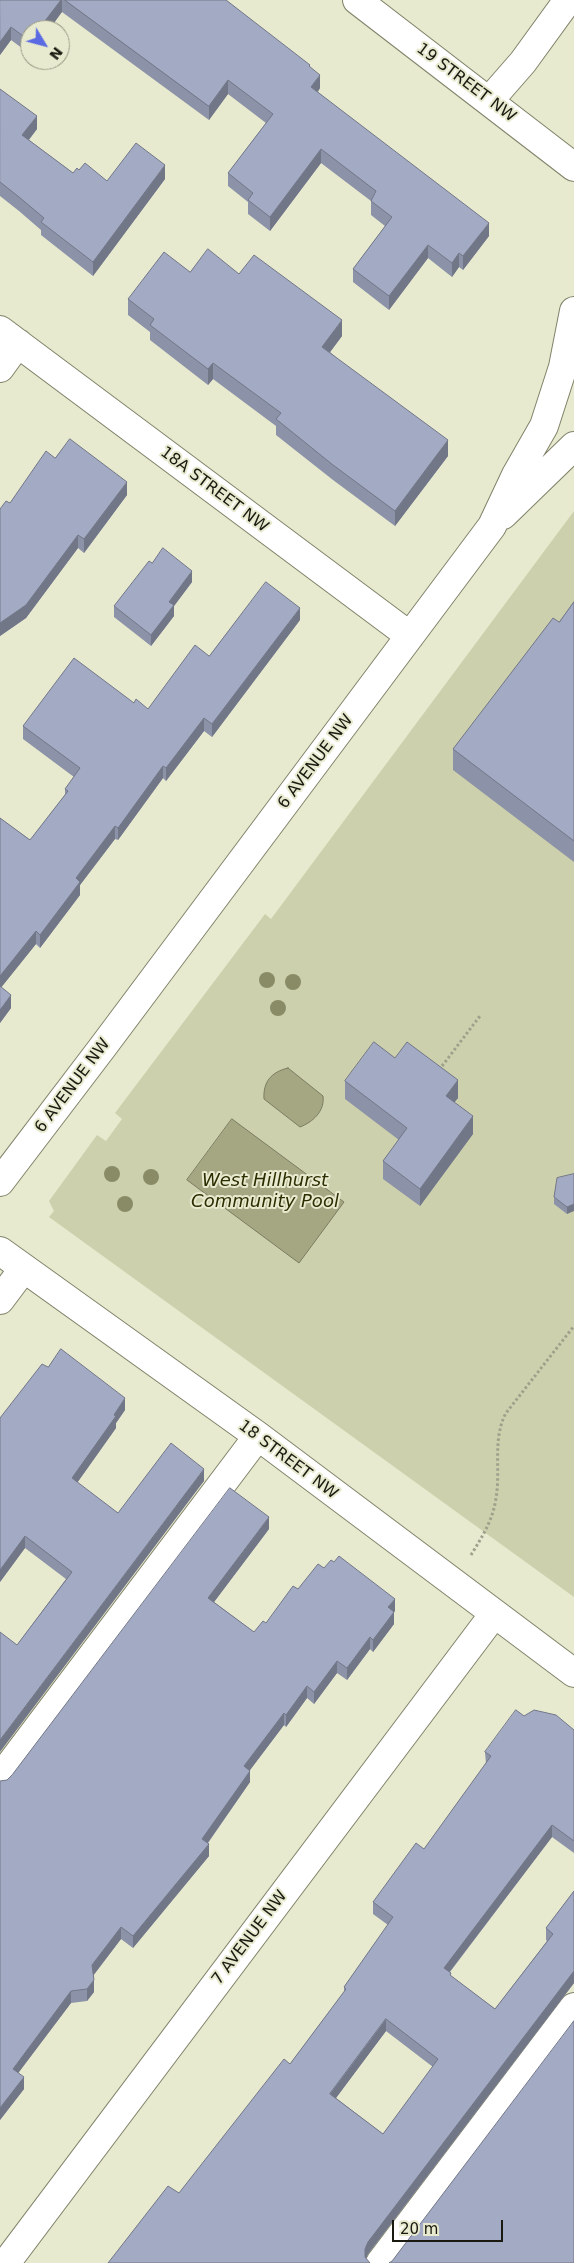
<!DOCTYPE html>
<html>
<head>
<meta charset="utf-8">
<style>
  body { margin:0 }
  #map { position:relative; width:574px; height:2263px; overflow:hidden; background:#e8eacf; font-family:"DejaVu Sans",sans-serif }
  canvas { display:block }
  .north { position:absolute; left:20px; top:20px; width:50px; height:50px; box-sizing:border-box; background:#e8eacf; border:1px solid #969783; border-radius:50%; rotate:127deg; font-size:14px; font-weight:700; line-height:20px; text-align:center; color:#1a1a11 }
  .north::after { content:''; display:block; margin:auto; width:18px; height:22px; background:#5a6ae2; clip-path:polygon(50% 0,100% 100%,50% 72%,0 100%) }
  .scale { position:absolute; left:392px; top:2220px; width:111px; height:22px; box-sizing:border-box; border:2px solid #1a1a11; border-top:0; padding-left:6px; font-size:15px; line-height:18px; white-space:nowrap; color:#1a1a11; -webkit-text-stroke:4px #e8eacf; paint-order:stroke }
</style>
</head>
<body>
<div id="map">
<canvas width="574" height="2263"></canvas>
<div class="north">N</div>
<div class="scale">20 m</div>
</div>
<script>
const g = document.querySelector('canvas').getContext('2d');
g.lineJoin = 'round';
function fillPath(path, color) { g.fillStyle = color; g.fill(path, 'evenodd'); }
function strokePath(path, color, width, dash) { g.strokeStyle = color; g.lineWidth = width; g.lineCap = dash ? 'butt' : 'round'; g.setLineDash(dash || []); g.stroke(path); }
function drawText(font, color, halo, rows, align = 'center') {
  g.font = font + ' "DejaVu Sans",sans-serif'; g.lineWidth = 4; g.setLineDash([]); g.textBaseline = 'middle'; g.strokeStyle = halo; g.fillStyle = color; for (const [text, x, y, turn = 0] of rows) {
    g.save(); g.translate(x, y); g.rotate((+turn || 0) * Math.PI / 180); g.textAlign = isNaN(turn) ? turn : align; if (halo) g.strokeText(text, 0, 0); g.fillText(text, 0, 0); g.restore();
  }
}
fillPath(new Path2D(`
  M574 511V1597L49 1217 54 1211 49 1201 97 1135 106 1141 122 1119 115 1113 265 914 271 919Z`), '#cdd0ac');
const water = new Path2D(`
  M288 1068 323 1096C325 1111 313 1122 300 1127L264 1099C263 1082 271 1072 288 1068Z
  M232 1119 344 1202 299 1263 187 1180Z`);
fillPath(water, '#a5a783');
strokePath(water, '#7b7d61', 1);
const minor = new Path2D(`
  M357 0 574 167
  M489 101 523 62 568 0
  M0 330 410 636
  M0 368 18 343
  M503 515 574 446
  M0 1182 102 1048 492 526 516 475 544 426 563 367 574 311
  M0 1251 258 1436 574 1673
  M0 1300 24 1268
  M0 1778 258 1436
  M6 2263 494 1614
  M380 2263 574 2007`);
strokePath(minor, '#81836a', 30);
strokePath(new Path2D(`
  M439 1070 480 1016
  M471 1555C482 1537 493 1520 496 1498 501 1470 492 1439 506 1413L574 1326`), '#9fa08b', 3, [2.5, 2.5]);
strokePath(minor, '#fff', 28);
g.fillStyle = '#898b66';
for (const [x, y] of [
  [267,980],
  [293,982],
  [278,1008],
  [112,1174],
  [151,1177],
  [125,1204]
]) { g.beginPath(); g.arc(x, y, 8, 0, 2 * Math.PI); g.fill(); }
fillPath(new Path2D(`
  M0 0H226L310 67 320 88 318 92 489 236 463 270 459 267 452 277 428 258 389 310 353 282V269L385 226 371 215V201L321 163 270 231 248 214V202L228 186V173L266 123 228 94 209 120 62 12 30 30V54L11 40 0 55Z
  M0 89 37 129 29 140 73 173 79 170 107 181 165 179 93 276 41 235V230L19 211 0 196Z
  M190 272 239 274 342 336 330 352 448 456 395 526 333 480 276 435V426L213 379 208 385 150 340V332L128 315V299Z
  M55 458 127 495 84 553 78 548 26 618 0 636V509L10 503Z
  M152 563 192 582 174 606V616L151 646 114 617V606Z
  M574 602V862L453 770V749L559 622Z
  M300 620 212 737 204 731 166 781 163 778 118 840 115 839 80 885V895L40 948 36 944 1 987 11 1008 0 1023V818L30 840 65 795V789L74 777 23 739V726L134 703 148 709 209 656Z
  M395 1058 458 1098 454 1102 473 1134 420 1206 383 1179V1161L399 1140 345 1099V1081Z
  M574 1174 567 1214 554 1204V1197Z
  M48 1367 125 1410 116 1423V1428L77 1483 118 1513 204 1481 17 1645 66 1579 25 1548 0 1582Z
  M269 1529 214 1602 254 1632 266 1623 298 1589 324 1568 395 1611 394 1612V1624L373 1652 370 1649 347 1680 337 1673 314 1704 307 1698 286 1727 284 1725 250 1770V1782L208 1843 209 1856 133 1948 121 1939 93 1976 94 1992 87 2001 71 2003 18 2073 24 2089 0 2120 7 1780 12 1775Z
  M524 1716 574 1730V1853L552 1837 450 1972 451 1976 495 2009 547 1941 546 1940V1928L574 1891V1983L368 2254 366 2257 179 2193 290 2064 344 1992V1987L388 1925 373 1914V1902L424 1849 486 1764 485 1752ZM386 2031 433 2067 383 2134 336 2098Z`), '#8c92a8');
fillPath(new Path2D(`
  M61 0H62V12L49 30H38Z
  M11 27V40L0 55V42Z
  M320 75V88L311 101V87Z
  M228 80V94L209 120V106Z
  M37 116V129L22 148V135Z
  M321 149V163L270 231V217Z
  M165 165V179L93 276V262Z
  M489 223V236L463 270V256Z
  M428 245V258L389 310V296Z
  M459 253V267L452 277V263Z
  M342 320V336L322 363V347Z
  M213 363V379L208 385V369Z
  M448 440V456L395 526V511Z
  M127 482V495L84 553V539Z
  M78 535V548L26 618 0 636V623Z
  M192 571V582L174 606V616L151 646V635L169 602Z
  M300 608V620L212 737V724Z
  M204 718V731L166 781V768Z
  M163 766V778L118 840V828Z
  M115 826V839L80 885V895L40 948V935L76 878Z
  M36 931V944L0 989V976Z
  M11 995V1008L0 1023V1010Z
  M458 1080V1098L446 1113V1096Z
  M473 1116V1134L420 1206V1189Z
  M574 1204V1211L567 1214V1207Z
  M125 1398V1410L116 1423V1428L72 1490V1478Z
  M204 1469V1481L0 1752V1740Z
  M269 1517V1529L208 1610V1598Z
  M25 1536V1548L0 1582V1570Z
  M395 1599V1611L388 1619V1607Z
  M394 1612V1624L373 1652V1640Z
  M370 1637V1649L347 1680V1668Z
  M337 1661V1673L314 1704V1692Z
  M307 1686V1698L286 1727V1715Z
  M284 1713V1725L244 1778V1766Z
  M250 1771V1782L202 1851V1839Z
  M552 1825V1837L444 1979V1968Z
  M209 1844V1856L133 1948V1936Z
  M121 1927V1939L92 1977V1965Z
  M574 1971V1983L368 2254 365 2261V2249L368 2242Z
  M94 1980V1992L87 2001V1989Z
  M71 1991V2003L13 2080V2069Z
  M386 2019V2031L330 2106V2094Z
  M24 2077V2089L0 2120V2108Z`), '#727788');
const building = new Path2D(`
  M0 0H61L38 30H30V41L11 27 0 42Z
  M65 0H226L310 65 309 66 320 75 311 87 489 223 463 256 459 253 452 263 428 245 389 296 353 269 392 217 371 201 376 191 321 149 270 217 248 200 253 193 228 173 273 114 228 80 209 106Z
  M0 89 37 116 22 135 73 173 77 168 79 170 85 163 107 181 136 143 165 165 93 262 41 222 44 218 19 197 0 182Z
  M208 249 239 274 254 255 342 320 322 347 448 440 395 511 333 465 276 419 281 413 213 363 208 369 150 325 154 319 128 299 164 252 190 272Z
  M70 439 127 482 84 539 78 535 26 605 0 623V509L6 501 10 503 46 451 55 458Z
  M163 548 192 571 169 602 174 605 151 635 114 606 149 561 152 563Z
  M266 582 300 608 212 724 204 718 166 768 163 766 118 828 115 826 76 878 80 882 40 935 36 931 0 976V818L30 840 68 791 65 789 80 768 23 726 74 658 134 703 136 699 148 709 195 645 209 656Z
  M574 602V841L453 749 553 618 559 622Z
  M0 986 11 995 0 1010Z
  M374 1042 395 1058 407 1042 458 1080 446 1096 473 1116 420 1189 383 1161 407 1128 345 1081Z
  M574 1174V1204L567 1207 554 1197 557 1178Z
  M61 1349 125 1398 114 1415 116 1416 72 1478 118 1513 171 1443 204 1469 0 1740V1632L17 1645 72 1572 25 1536 0 1570V1418L42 1364 48 1367Z
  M230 1488 269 1517 208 1598 254 1632 263 1621 266 1623 293 1586 298 1589 318 1564 324 1568 331 1560 334 1562 339 1556 395 1599 388 1607 394 1612 373 1640 370 1637 347 1668 337 1661 314 1692 307 1686 286 1715 284 1713 244 1766 250 1771 202 1839 209 1844 133 1936 121 1927 92 1965 94 1980 87 1989 71 1991 13 2069 24 2077 0 2108V1781L7 1780 12 1775Z
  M516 1710 524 1716 534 1710 556 1715 574 1730V1841L552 1825 444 1968 451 1973 450 1975 495 2009 553 1934 546 1928 574 1891V1971L368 2242 365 2249V2257L370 2263H108L168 2186 179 2193 284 2059 290 2064 346 1989 344 1987 393 1917 373 1902 416 1843 424 1849 491 1756 485 1752ZM386 2019 438 2059 383 2134 330 2094Z
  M574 2021V2263H389L392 2261Z`);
fillPath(building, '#a3aac3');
strokePath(building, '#727788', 1);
drawText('16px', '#1a1a11', '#e8eacf', [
  ["19 STREET NW",466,83,37],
  ["18A STREET NW",214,490,37],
  ["6 AVENUE NW",316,762,-53],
  ["6 AVENUE NW",73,1086,-53],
  ["18 STREET NW",288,1460,37],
  ["7 AVENUE NW",250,1938,-53]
]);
drawText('italic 18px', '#2c2d00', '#e8eacf', [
  ["West Hillhurst",265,1181],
  ["Community Pool",265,1202]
]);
</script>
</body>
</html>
